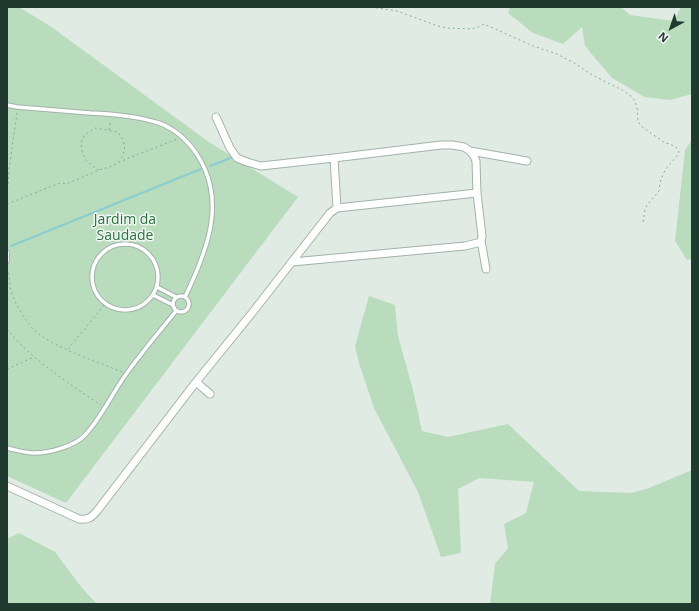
<!DOCTYPE html>
<html>
<head>
<meta charset="utf-8">
<style>
  body { margin:0 }
  #map { position:relative; width:699px; height:611px; overflow:hidden; background:#e0ebe4; font-family:"Open Sans",sans-serif }
  canvas { display:block }
  .frame { position:absolute; inset:0; border:8px solid #213a30; pointer-events:none }
  .north { position:absolute; left:651px; top:8px; width:40px; height:40px; -webkit-text-stroke:3px #f0f7f3; paint-order:stroke; rotate:220deg; font-size:11px; font-weight:700; line-height:16px; text-align:center; color:#213a30 }
  .north::after { content:''; display:block; margin:auto; width:14px; height:18px; background:#213a30; clip-path:polygon(50% 0,100% 100%,50% 72%,0 100%) }
</style>
</head>
<body>
<div id="map">
<canvas width="699" height="611"></canvas>
<div class="frame"></div>
<div class="north">N</div>
</div>
<script>
const g = document.querySelector('canvas').getContext('2d');
g.lineJoin = 'round';
function fillPath(path, color) { g.fillStyle = color; g.fill(path, 'evenodd'); }
function strokePath(path, color, width, dash) { g.strokeStyle = color; g.lineWidth = width; g.lineCap = dash ? 'butt' : 'round'; g.setLineDash(dash || []); g.stroke(path); }
function drawText(font, color, halo, rows, align = 'center') {
  g.font = font + ' "Open Sans",sans-serif'; g.lineWidth = 3; g.setLineDash([]); g.textBaseline = 'middle'; g.strokeStyle = halo; g.fillStyle = color; for (const [text, x, y, turn = 0] of rows) {
    g.save(); g.translate(x, y); g.rotate((+turn || 0) * Math.PI / 180); g.textAlign = isNaN(turn) ? turn : align; if (halo) g.strokeText(text, 0, 0); g.fillText(text, 0, 0); g.restore();
  }
}
fillPath(new Path2D(`
  M7 7H19L50 26 209 142 298 197 66 503 7 476Z
  M510 7H621L630 15 674 21 681 7H692V94L670 100 645 97 612 78 585 46 582 27 563 44 533 33 508 13Z
  M692 140V259L687 260 675 241 685 150Z
  M369 296 395 305 398 336 413 390 422 431 448 437 508 424 579 491 631 493 649 488 692 470V604H490L495 564 508 548 504 524 526 513 534 482 479 478 458 489 461 553 441 557 418 492 374 408 359 363 355 346Z
  M19 533 55 552 82 588 97 604H7V539Z`), '#b9dcbd');
strokePath(new Path2D(`
  M210 166 233 157
  M11 246 201 169`), '#89cecf', 2);
const service = new Path2D(`
  M7 105 17 107C42 109 66 111 90 113 113 114 137 116 159 123 175 129 187 140 196 153 228 200 207 251 185 297
  M92 277a33 33 0 1 1 66 0a33 33 0 1 1-66 0Z
  M7 252V261
  M157 287 176 297
  M153 295 173 305
  M173 304a8 8 0 1 1 16 0a8 8 0 1 1-16 0Z
  M7 448C16 450 25 453 34 453 50 453 75 446 85 435 102 417 112 393 127 373 142 352 160 331 176 311`);
const minor = new Path2D(`
  M216 117 230 148 237 158 247 162 261 166 334 158 441 145H452L464 147 470 151 474 156 476 161 477 193 482 236 481 242 465 246 292 262
  M470 151 527 161
  M334 158 337 208
  M481 242 482 246 486 269
  M196 382 210 394
  M7 486 79 519C88 520 91 518 97 511L196 382 252 313 330 213 337 208 477 193`);
strokePath(service, '#a3b2aa', 5.5);
strokePath(minor, '#a3b2aa', 9);
strokePath(new Path2D(`
  M371 7 397 11 438 26 447 28 472 29 478 27 484 24 533 46 557 54 576 64 592 75 624 91 631 96 635 101 637 108 638 121 641 126 665 143 670 144 677 148 679 152 678 155 668 166 663 174 660 183 659 191 648 204 645 209 643 223
  M109 130 111 120
  M99 170C95 168 91 165 88 162 83 157 79 146 83 138 85 134 91 131 95 128L118 132C126 143 127 150 119 162
  M7 199 9 169 17 113
  M7 204 57 184 61 183 66 184 99 170 113 166 119 162 177 139
  M7 268C10 273 9 280 10 286 11 293 15 302 19 309 23 316 28 323 33 329 53 348 96 361 122 372
  M7 329C31 359 69 384 101 405
  M68 349 106 303
  M7 369 34 357`), '#81ae99', 1, [2, 3]);
strokePath(service, '#fff', 3.5);
strokePath(minor, '#fff', 7);
drawText('14px', '#2c703d', '#f0f7f3', [
  ["Jardim da",125,220],
  ["Saudade",125,236]
]);
</script>
</body>
</html>
